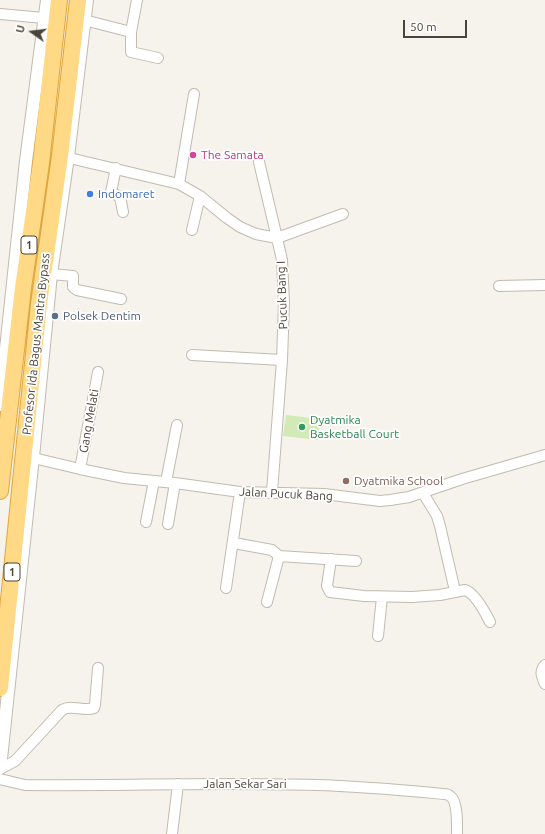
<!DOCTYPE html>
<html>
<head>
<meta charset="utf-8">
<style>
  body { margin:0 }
  #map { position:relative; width:545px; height:834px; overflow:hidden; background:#f6f3ec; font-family:Ubuntu,sans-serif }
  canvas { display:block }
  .north { position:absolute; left:12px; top:12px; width:40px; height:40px; -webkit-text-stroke:3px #fff; paint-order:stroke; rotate:284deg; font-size:11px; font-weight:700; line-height:16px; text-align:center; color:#4b4439 }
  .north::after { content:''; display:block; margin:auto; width:14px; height:18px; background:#4b4439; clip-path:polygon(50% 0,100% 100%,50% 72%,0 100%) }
  .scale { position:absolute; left:403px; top:20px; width:64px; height:18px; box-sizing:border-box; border:2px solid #4b4439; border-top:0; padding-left:5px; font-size:12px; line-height:14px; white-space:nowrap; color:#4b4439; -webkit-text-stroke:3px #fff; paint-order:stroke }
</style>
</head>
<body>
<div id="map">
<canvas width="545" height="834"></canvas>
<div class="north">U</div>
<div class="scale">50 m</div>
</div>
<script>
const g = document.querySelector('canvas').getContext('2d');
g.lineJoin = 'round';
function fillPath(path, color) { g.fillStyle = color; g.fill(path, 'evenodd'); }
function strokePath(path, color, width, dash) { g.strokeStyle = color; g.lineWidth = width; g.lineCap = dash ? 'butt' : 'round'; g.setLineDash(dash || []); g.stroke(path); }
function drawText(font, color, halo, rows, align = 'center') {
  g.font = font + ' Ubuntu,sans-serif'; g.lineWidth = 3.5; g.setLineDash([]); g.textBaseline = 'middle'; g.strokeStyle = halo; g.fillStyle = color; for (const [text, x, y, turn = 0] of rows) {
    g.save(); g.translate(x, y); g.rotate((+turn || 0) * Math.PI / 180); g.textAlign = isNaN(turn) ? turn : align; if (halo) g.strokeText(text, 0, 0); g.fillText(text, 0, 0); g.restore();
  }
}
fillPath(new Path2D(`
  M286 415 320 419 318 440 283 436Z`), '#d2eab5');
const minor = new Path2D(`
  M0 14 44 18
  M84 20 131 32V52L158 58
  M131 32 137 0
  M61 156 179 184 200 196 227 218 240 227 256 234 277 238 282 260 284 302 282 360 272 492
  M259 162 277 238 343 214
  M116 168 111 192 120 197 123 212
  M179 184 194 94
  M192 230 200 196
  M51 274 73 276V287L77 290 121 299
  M499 286 545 285
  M192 355 282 360
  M25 456 80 469 124 478 175 483 240 492 324 494 380 501 390 500 409 497 462 479 545 455
  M80 469 98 372
  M166 482 177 425
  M423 493 437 516 440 526 455 591
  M146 522 154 481
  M168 524 175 483
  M234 543 272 550 279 556 356 561
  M331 559 327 586 330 592 364 596 412 597 440 595 465 590C475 593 486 614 490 622
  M226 588 240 492
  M267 602 279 556
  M378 636 382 597
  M545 665C539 671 542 677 545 684
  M0 769 15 761 62 710C72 704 83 712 94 708L95 705 98 668
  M0 779 25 785C122 786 219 782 316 785 359 786 401 790 444 794 446 794 448 794 450 796 458 801 457 825 457 834
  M172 834 178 784`);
const tertiary = new Path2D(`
  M0 405 26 161 47 0
  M0 768 33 457 51 274 68 157 87 0`);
const trunk = new Path2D(`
  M0 491 23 288 41 163 59 0
  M0 688 39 304 60 156 78 0`);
strokePath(minor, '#c2bbae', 12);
strokePath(tertiary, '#c2bbae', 14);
strokePath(trunk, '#e0a43c', 18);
strokePath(minor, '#fff', 10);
strokePath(tertiary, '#fff', 12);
strokePath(trunk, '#ffd985', 16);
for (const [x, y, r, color] of [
  [193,155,4,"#d1479c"],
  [90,194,4,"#3f7fe0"],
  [55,316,4,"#5c6f8a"],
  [302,427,4,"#2e9e5b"],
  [346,481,4,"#8d6e63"]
]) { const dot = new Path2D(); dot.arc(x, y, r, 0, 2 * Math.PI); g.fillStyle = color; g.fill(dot); strokePath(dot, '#fff', 1.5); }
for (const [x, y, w] of [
  [29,245,16],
  [12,572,16]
]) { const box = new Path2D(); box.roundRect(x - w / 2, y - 9, w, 18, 3); g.fillStyle = '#fff'; g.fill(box); strokePath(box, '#4b4439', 1); }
drawText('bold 11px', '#4b4439', null, [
  ["1",29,245],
  ["1",12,572]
]);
drawText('12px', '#b23c85', '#fff', [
  ["The Samata",201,155]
], 'left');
drawText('12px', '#366cbe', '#fff', [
  ["Indomaret",98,194]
], 'left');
drawText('12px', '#4b4439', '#fff', [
  ["Pucuk Bang I",282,295,-92],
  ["Profesor Ida Bagus Mantra Bypass",36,344,-84],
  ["Gang Melati",89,421,-80],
  ["Jalan Pucuk Bang",286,494,3],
  ["Jalan Sekar Sari",245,784]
]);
drawText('12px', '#4e5e75', '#fff', [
  ["Polsek Dentim",63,316]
], 'left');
drawText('12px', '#27864d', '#fff', [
  ["Dyatmika",310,420],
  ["Basketball Court",310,434]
], 'left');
drawText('12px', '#785e54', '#fff', [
  ["Dyatmika School",354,481]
], 'left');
</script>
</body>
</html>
